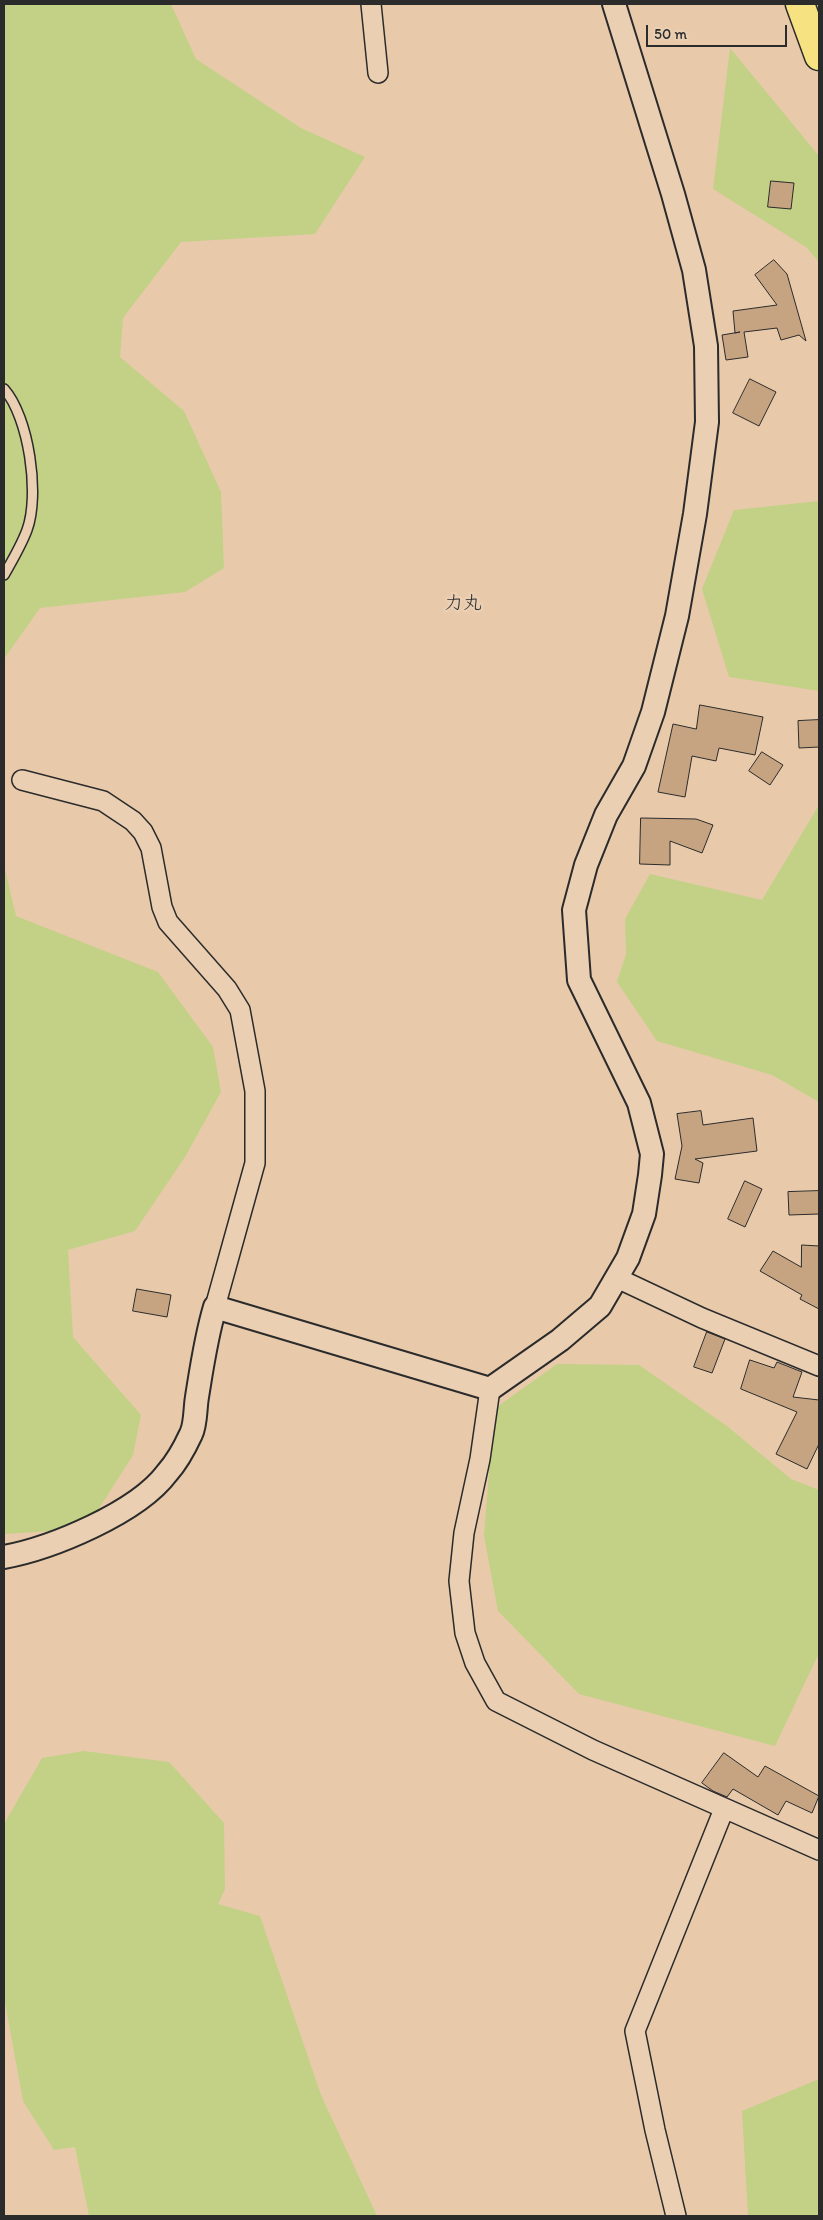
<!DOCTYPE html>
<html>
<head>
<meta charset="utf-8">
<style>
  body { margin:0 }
  #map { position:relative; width:823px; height:2220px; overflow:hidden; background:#e8caab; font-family:Itim,sans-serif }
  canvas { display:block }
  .frame { position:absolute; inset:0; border:5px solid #2b2b2b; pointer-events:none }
  .scale { position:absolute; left:646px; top:25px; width:141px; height:22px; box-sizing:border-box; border:2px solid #2b2b2b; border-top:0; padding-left:6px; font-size:15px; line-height:18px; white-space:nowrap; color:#2b2b2b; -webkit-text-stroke:4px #ebcfb2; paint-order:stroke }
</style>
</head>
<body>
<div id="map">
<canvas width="823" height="2220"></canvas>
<div class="frame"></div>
<div class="scale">50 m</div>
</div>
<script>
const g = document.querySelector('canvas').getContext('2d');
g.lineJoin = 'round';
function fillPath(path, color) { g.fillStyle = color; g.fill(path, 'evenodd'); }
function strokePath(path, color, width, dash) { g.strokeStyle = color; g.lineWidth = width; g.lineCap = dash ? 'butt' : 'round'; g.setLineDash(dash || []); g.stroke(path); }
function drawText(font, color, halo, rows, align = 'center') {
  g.font = font + ' Itim,"Klee One",sans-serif'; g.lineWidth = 5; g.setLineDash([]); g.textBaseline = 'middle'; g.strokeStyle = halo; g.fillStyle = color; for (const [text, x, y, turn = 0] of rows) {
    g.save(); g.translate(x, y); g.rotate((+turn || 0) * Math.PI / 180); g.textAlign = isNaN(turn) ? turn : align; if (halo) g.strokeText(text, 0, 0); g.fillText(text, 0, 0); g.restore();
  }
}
fillPath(new Path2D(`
  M4 4H171L196 59 301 128 365 157 315 234 181 242 123 318 120 357 184 411 221 492 224 568 185 592 40 608 4 659Z
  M730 48 819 156V262L806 247 713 189Z
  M819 501V691L729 677 702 589 734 510Z
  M819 805V1102L772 1075 657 1041 617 982 626 954 625 919 650 874 762 900Z
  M4 865 16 916 158 972 213 1047 221 1092 185 1157 135 1231 68 1250 73 1337 141 1415 133 1455 86 1529 4 1534Z
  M557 1364 639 1365 727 1426 791 1479 819 1490V1653L775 1746 579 1694 498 1611 484 1536 494 1409Z
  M84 1751 169 1762 224 1823 225 1889 218 1904 260 1916 321 2095 377 2216H89L75 2147 54 2150 23 2101 4 1997V1824L42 1758Z
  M819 2079V2216H748L742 2111Z`), '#c2d185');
const building = new Path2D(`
  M771 181 794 183 791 209 768 207Z
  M774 260 787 274 806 341 799 335 781 340 777 328 744 332 748 357 726 360 722 335 740 332 735 333 733 311 777 305 755 275Z
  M750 379 776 392 759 426 733 413Z
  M700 705 763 717 755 755 719 748 716 761 692 756 685 797 658 792 673 724 696 729Z
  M819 720V747L799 748 798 721Z
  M762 752 783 765 770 785 749 771Z
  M641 818 696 819 713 825 702 853 670 841V865L640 864Z
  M701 1111 703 1125 753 1118 757 1151 695 1159 703 1163 699 1183 675 1179 682 1146 677 1114Z
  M745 1181 762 1189 745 1227 728 1219Z
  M819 1191V1214L789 1215 788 1192Z
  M802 1245 819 1246V1309L800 1299 802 1295 760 1271 773 1251 801 1267Z
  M137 1289 171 1295 167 1317 133 1311Z
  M707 1332 725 1339 712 1373 694 1367Z
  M750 1360 774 1368 777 1362 802 1372 793 1397 819 1400V1444L807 1469 776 1454 797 1412 741 1389Z
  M724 1753 758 1777 765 1766 819 1796 812 1813 786 1801 778 1815 733 1789 727 1797 713 1791 702 1783Z`);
fillPath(building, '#c7a481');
strokePath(building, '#2b2b2b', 1);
const service = new Path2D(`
  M4 389C29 417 40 495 27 530 21 546 12 561 4 575`);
const minor = new Path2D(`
  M371 4 378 73
  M22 780 103 801 133 821 143 832 151 848 162 907 168 922 227 989 240 1010 255 1091V1163L215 1307
  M617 1278 702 1318 819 1366
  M490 1389 480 1459 464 1533 459 1581 465 1633 475 1663 496 1701 593 1750 819 1850
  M676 2216 655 2130 635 2031 724 1809`);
const tertiary = new Path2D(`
  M4 1557C52 1548 137 1513 167 1473 176 1463 185 1447 191 1434 196 1424 195 1408 197 1397 202 1366 206 1337 215 1307L490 1389 560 1340 600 1306 628 1258 644 1214 650 1175 652 1154 639 1103 579 980 574 910 586 865 606 815 634 766 653 712 677 616 695 514 707 422 706 346 694 270 673 194 614 4`);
const motorway = new Path2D(`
  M800 4 819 56`);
strokePath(service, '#2b2b2b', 12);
strokePath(minor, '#2b2b2b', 22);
strokePath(tertiary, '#2b2b2b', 26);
strokePath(motorway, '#2b2b2b', 31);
strokePath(service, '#ebcfb2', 9);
strokePath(minor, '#ebcfb2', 19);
strokePath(tertiary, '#ebcfb2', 22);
strokePath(motorway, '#f7e281', 28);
drawText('19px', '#2b2b2b', '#ebcfb2', [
  ["力丸",463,604]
]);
</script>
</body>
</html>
